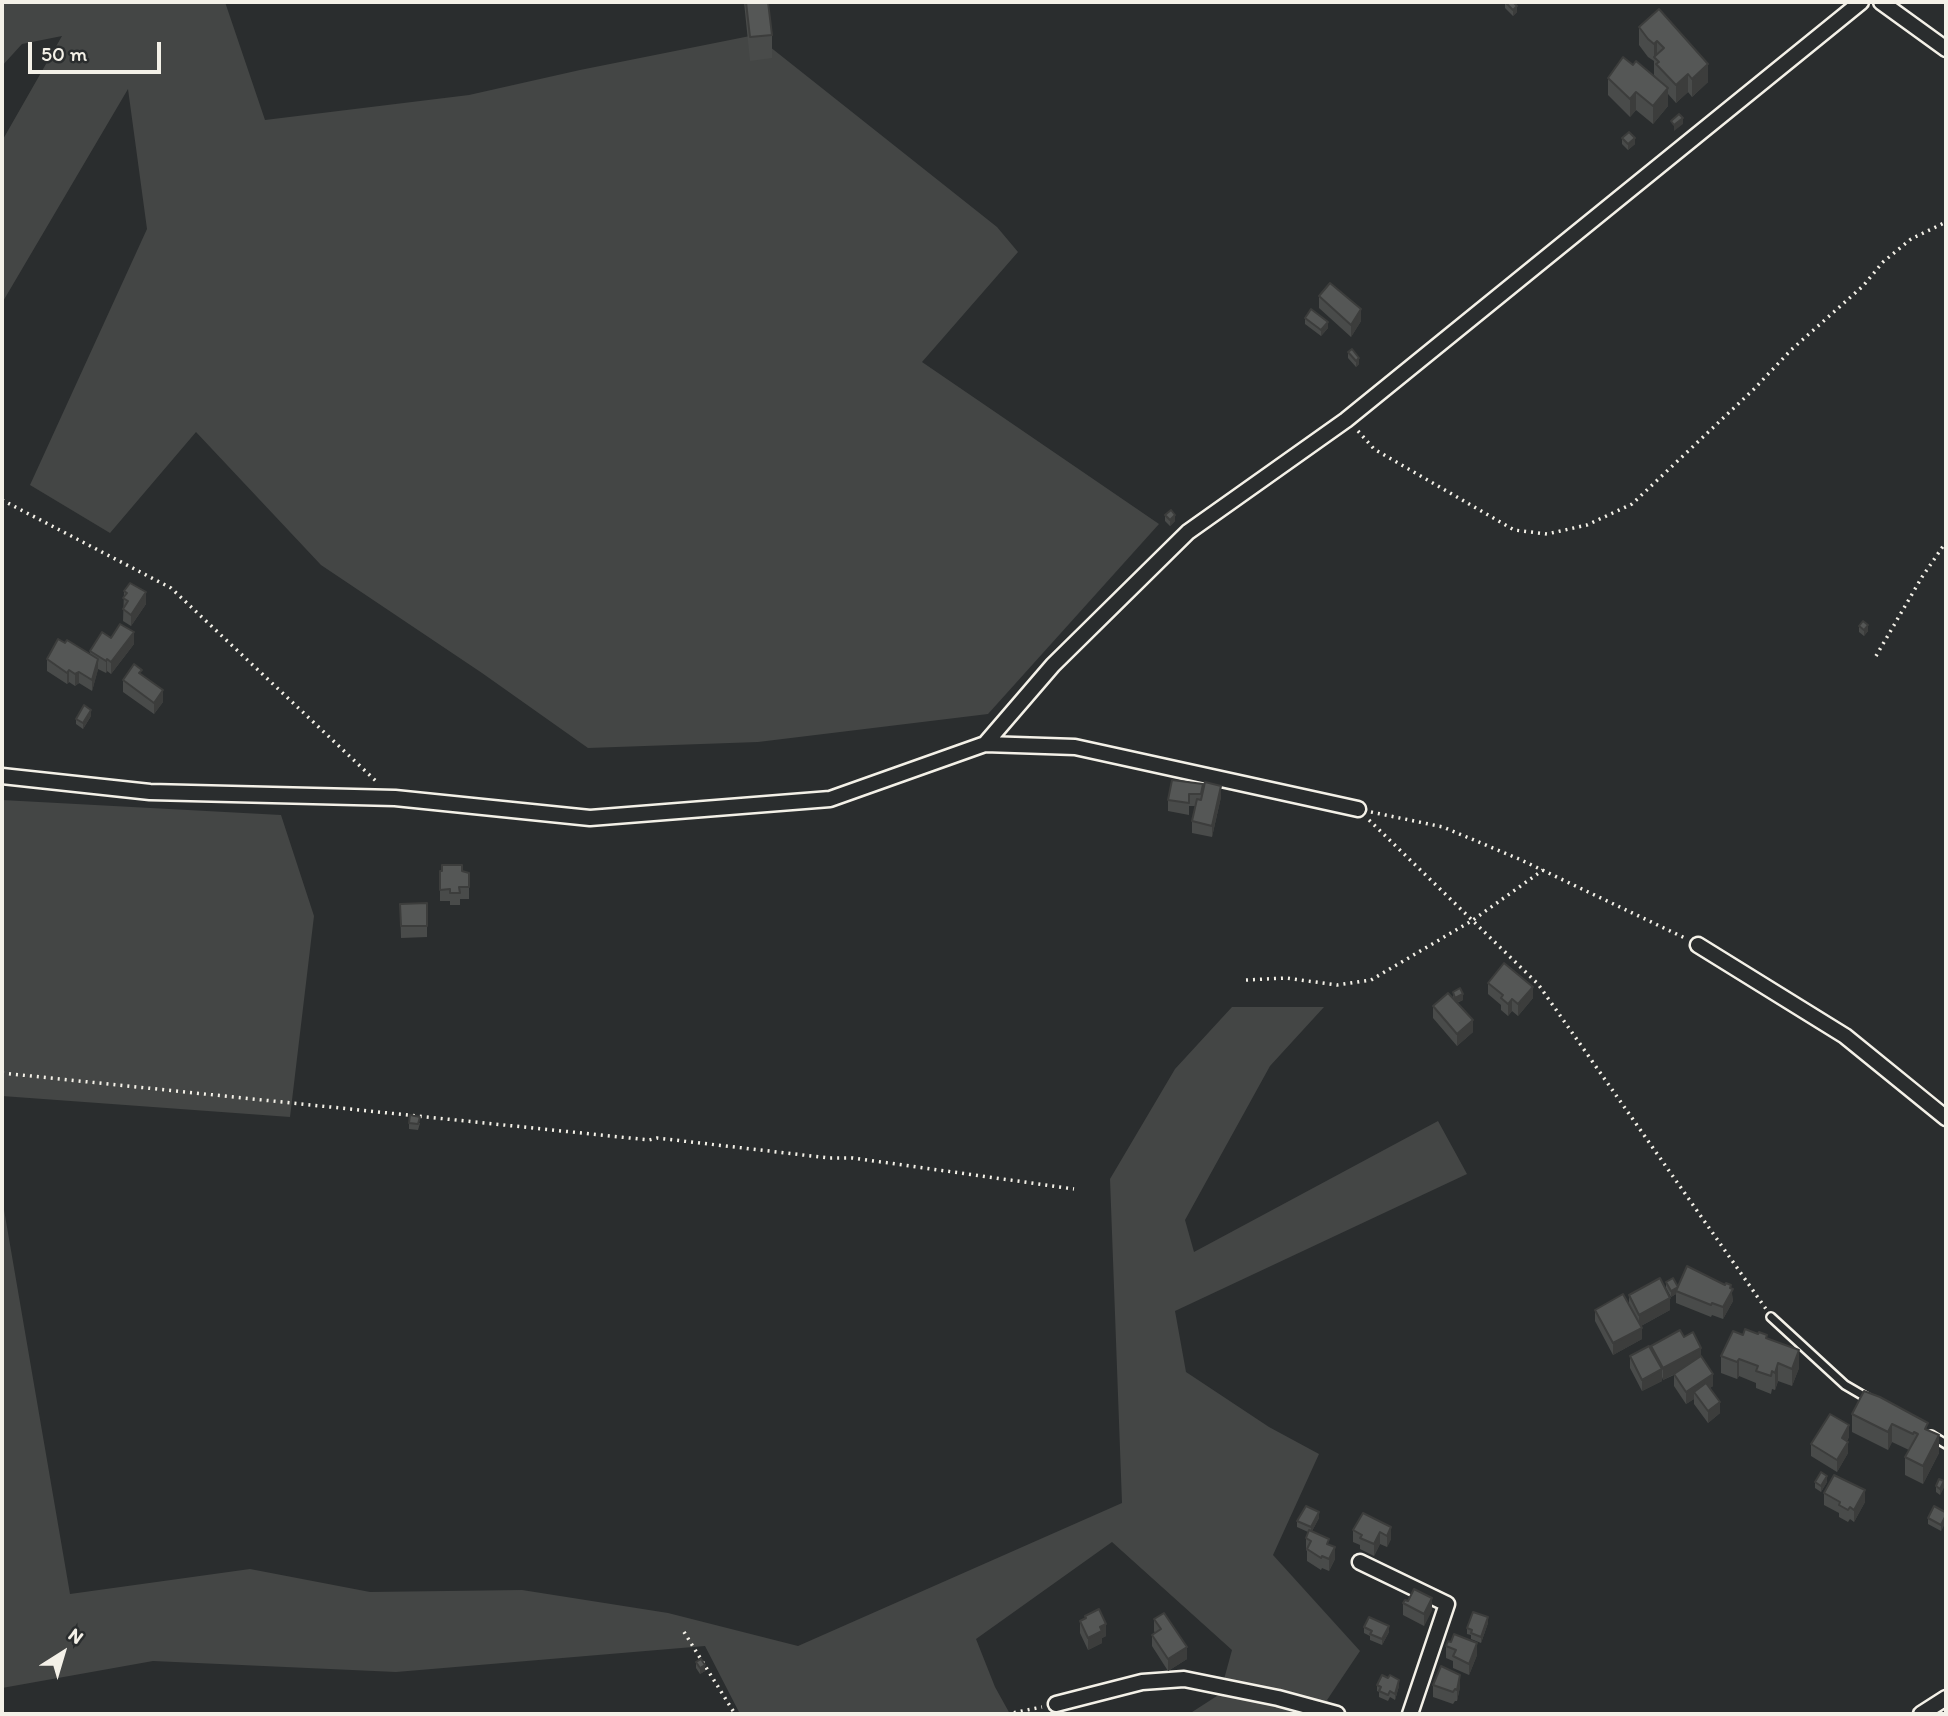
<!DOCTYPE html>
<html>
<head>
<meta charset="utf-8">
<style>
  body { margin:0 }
  #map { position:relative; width:1948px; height:1716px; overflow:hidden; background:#2a2d2e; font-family:Itim,sans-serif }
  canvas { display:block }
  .frame { position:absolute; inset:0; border:4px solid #f4f1e8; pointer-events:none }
  .north { position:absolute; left:28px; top:1618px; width:70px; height:70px; -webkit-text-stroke:5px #2a2d2e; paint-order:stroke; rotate:37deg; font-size:19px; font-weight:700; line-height:28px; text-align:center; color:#f4f1e8 }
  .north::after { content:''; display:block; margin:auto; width:24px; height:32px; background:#f4f1e8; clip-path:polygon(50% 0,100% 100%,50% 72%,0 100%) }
  .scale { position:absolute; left:28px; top:42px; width:133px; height:32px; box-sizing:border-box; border:4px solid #f4f1e8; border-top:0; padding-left:9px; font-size:21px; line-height:24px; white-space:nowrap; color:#f4f1e8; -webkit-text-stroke:5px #2a2d2e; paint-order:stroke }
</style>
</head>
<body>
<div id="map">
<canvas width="1948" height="1716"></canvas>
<div class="frame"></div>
<div class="north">N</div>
<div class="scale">50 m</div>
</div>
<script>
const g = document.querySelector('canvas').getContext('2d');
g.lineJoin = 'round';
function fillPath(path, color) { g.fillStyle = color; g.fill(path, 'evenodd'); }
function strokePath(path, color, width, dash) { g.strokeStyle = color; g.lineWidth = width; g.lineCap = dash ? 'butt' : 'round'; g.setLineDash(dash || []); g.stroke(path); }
fillPath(new Path2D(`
  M2 2H225L265 120 469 95 580 70 755 35 997 227 1018 252 922 362 1159 524 988 714 758 742 588 748 482 673 321 565 196 432 110 533 30 485 147 229 128 89 2 303V141L62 36 22 44 2 66Z
  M2 800 281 815 314 916 290 1117 2 1096Z
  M1232 1007H1324L1270 1066 1185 1220 1194 1252 1438 1121 1467 1174 1175 1311 1186 1372 1269 1427 1319 1454 1273 1555 1360 1651 1327 1700 1340 1714H1189L1220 1694 1232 1650 1112 1542 976 1639 995 1687 1010 1714H740L705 1646 396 1672 153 1661 2 1688V1198L70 1594 250 1569 370 1592 522 1590 668 1613 798 1646 1122 1503 1110 1179 1175 1069Z`), '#444645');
const service = new Path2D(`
  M1771 1317 1845 1385 1869 1399
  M1931 1435 1946 1444`);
const minor = new Path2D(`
  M1881 2 1946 49
  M985 744 1053 665 1188 532 1346 420 1861 2
  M2 776 150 792 395 798 590 818 830 799 985 744 1075 747 1358 809
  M1698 945 1845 1036 1946 1118
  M1360 1562 1447 1604 1410 1714
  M1056 1704 1142 1682 1184 1679 1278 1698 1337 1714
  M1921 1714 1946 1698`);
strokePath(service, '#f4f1e8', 12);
strokePath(minor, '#f4f1e8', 19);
strokePath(new Path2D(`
  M1358 431 1374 449 1514 530 1547 534 1587 525 1632 504 1754 389 1791 350 1863 286 1883 262 1911 239 1946 222
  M2 500 171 588 377 782
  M1876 656 1922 577 1946 542
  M1371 812 1443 827 1519 859 1687 939
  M1369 820 1538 984 1766 1309
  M1246 980 1286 978 1337 985 1371 980 1473 920 1543 870
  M2 1073 649 1140 657 1138 829 1158H853L1074 1189
  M684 1632 735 1714
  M1007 1714 1042 1707`), '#f4f1e8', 3.5, [2, 5]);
strokePath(service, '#2a2d2e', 7);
strokePath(minor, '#2a2d2e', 14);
fillPath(new Path2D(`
  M744 2H768L772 35V58L750 61Z
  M1505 2 1517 12 1513 16 1505 8Z
  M1639 27 1708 82 1692 97 1688 92 1676 103 1668 94V106L1653 124 1636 110 1630 117 1608 95V78L1633 65 1656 78 1654 75V61L1648 57 1639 45Z
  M1622 138 1635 144 1628 150 1622 144Z
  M1319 296 1361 321 1351 337 1319 308Z
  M1305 318 1328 328 1321 336 1305 324Z
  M1348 352 1359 364 1356 367 1348 358Z
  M1165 515 1175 521 1170 526 1165 521Z
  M124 591 146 604 131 626 123 621Z
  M1859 626 1868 631 1864 636 1859 632Z
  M65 643 90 654V651L134 644 111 674 107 671 106 673 98 669 92 691 79 683 75 686 69 682 67 684 47 671V659Z
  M142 675 163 702 154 714 123 692V680Z
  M91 716 83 729 76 724V719Z
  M1172 780 1203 793 1221 797 1212 837 1192 833V821L1196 806H1189V815L1168 811V800Z
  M440 871H462L469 873V899H460V905H450V901H440Z
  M427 903V937L401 938 400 904Z
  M1488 983 1533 998 1518 1016 1512 1011 1508 1016 1501 1010V1005L1488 994Z
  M1453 992 1463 1000 1457 1003 1473 1032 1457 1046 1433 1018V1006L1453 998Z
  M409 1123H420L418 1130 409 1129Z
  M1666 1282 1678 1287 1731 1289 1733 1301 1723 1319 1712 1315 1711 1317 1676 1303V1294L1671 1297 1666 1288Z
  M1629 1295 1670 1310 1641 1326 1642 1339 1613 1355 1595 1321V1310L1629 1303Z
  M1743 1335 1767 1338 1799 1368 1792 1386 1778 1381 1775 1390 1772 1389 1771 1394 1756 1388V1383L1739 1376 1737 1379 1721 1373V1356Z
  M1684 1337 1701 1356 1713 1386 1710 1388 1720 1413 1708 1423 1694 1404V1399L1686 1404 1674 1386V1375L1663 1380 1662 1377V1381L1642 1391 1630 1368V1356L1651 1349V1346Z
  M1852 1414 1928 1430 1939 1453 1923 1484 1905 1475V1457L1909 1450 1892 1442 1888 1450 1852 1432Z
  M1849 1437 1847 1441 1848 1453 1837 1472 1811 1456V1444Z
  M1815 1482H1827L1821 1492 1815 1488Z
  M1936 1486 1944 1487 1940 1495 1936 1492Z
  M1824 1493 1865 1502 1854 1522 1850 1519 1848 1522 1839 1517V1513L1824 1505Z
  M1946 1510V1523H1945L1941 1531 1928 1524V1518L1945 1512Z
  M1363 1513 1391 1539 1387 1547 1380 1544 1374 1556 1360 1549V1545L1353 1542V1530Z
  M1319 1518 1312 1531 1329 1545 1335 1559 1329 1571 1322 1568 1321 1570 1307 1561V1551L1306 1550V1538L1308 1532 1297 1527V1521Z
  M1408 1601 1432 1610 1424 1626 1403 1615V1603Z
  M1085 1616 1106 1636 1102 1638V1643L1088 1650 1080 1633V1621L1085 1619Z
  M1154 1619 1187 1659 1168 1671 1152 1646V1635L1155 1633 1154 1631Z
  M1488 1623 1481 1643 1471 1639V1635L1467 1634V1628Z
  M1364 1627 1389 1632 1382 1645 1370 1640V1636L1364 1633Z
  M1446 1646 1477 1655 1469 1675 1453 1668V1661L1446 1658Z
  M696 1662 705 1671 700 1674 696 1668Z
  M1377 1685 1399 1686 1395 1700 1390 1697 1388 1701 1379 1697V1692L1377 1691Z
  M1433 1685 1460 1687 1457 1701H1455L1453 1704 1433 1697Z`), '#494b4a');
fillPath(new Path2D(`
  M1517 6V12L1513 16V10Z
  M1657 41V59L1654 57V61V44Z
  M1708 64V82L1692 97V79Z
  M1688 74V92L1676 103V85Z
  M1668 88V106L1653 124V106Z
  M1636 92V110L1630 117V99Z
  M1683 118V124L1674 131V125Z
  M1635 138V144L1628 150V144Z
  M1361 309V321L1351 337V325Z
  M1328 322V328L1321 336V330Z
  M1359 358V364L1356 367V361Z
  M1175 515V521L1170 526V520Z
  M146 592V604L131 626V615Z
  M1868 625V631L1864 636V630Z
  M134 632V644L111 674V662Z
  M98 659V670L92 691V680Z
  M107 659V671L106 673V661Z
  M69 670V682L67 684V673Z
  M79 672V683L75 686V674Z
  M163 690V702L154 714V703Z
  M91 710V716L83 729V723Z
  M1221 786V797L1212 837V826Z
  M1533 987V998L1518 1016V1004Z
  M1463 994V1000L1455 1003V998Z
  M1512 999V1011L1508 1016V1004Z
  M1473 1020V1032L1457 1046V1034Z
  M1731 1285 1733 1301 1723 1319V1307Z
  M1678 1287 1676 1294 1671 1297V1291Z
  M1670 1298V1310L1639 1327V1315Z
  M1642 1328V1339L1613 1355V1343Z
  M1701 1348V1360L1663 1380V1368Z
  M1799 1350V1368L1792 1386V1369Z
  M1739 1359V1376L1737 1379V1362Z
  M1778 1363V1381L1775 1390V1373Z
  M1662 1369V1381L1642 1391V1380Z
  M1713 1374V1386L1697 1396 1694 1392V1399L1686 1404V1392Z
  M1720 1402V1413L1708 1423V1411Z
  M1892 1424V1442L1888 1450V1432Z
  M1849 1425V1437L1842 1449V1438Z
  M1939 1435V1453L1923 1484V1466Z
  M1848 1442V1453L1837 1472V1460Z
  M1827 1476V1482L1821 1492V1486Z
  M1944 1481V1487L1940 1495V1489Z
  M1865 1490V1502L1854 1522V1510Z
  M1319 1512V1518L1311 1533V1527Z
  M1945 1517V1523L1941 1531V1525Z
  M1391 1527V1539L1387 1547V1536Z
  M1380 1532V1544L1374 1556V1544Z
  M1335 1547V1559L1329 1571V1559Z
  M1432 1598V1610L1424 1626V1614Z
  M1488 1617V1623L1481 1643V1637Z
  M1106 1624V1636L1102 1638V1643L1088 1650V1638L1100 1627Z
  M1389 1626V1632L1382 1645V1639Z
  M1477 1643V1655L1469 1675V1664Z
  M1187 1647V1659L1168 1671V1659Z
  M705 1665V1671L700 1674V1668Z
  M1460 1675V1687L1457 1701V1690Z
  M1399 1680V1686L1395 1700V1694Z`), '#3c3d3c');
const building = new Path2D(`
  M746 2H768L772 35 750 37Z
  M1505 2H1513L1517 6 1513 10Z
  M1659 9 1708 64 1692 79 1688 74 1676 85 1656 64 1659 62 1654 57 1664 48 1657 41 1654 44 1648 39 1639 27Z
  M1623 57 1633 65 1636 61 1668 88 1653 106 1636 92 1630 99 1608 78Z
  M1679 114 1683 118 1674 125 1671 121Z
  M1629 132 1635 138 1628 144 1622 138Z
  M1330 283 1361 309 1351 325 1319 296Z
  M1311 309 1328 322 1321 330 1305 318Z
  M1352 349 1359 358 1356 361 1348 352Z
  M1171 510 1175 515 1170 520 1165 515Z
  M130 583 146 592 131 615 123 609 128 601 123 598 127 593 124 591Z
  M1863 621 1868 625 1864 630 1859 626Z
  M120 624 134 632 111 662 107 659 106 661 90 651 102 632 111 638Z
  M58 639 65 643 67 640 98 659 92 680 79 672 75 674 69 670 67 673 47 659Z
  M134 664 142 670 139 673 163 690 154 703 123 680Z
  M84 705 91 710 83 723 76 719Z
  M1172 780 1203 784 1201 794H1189V803L1168 800Z
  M1205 782 1221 786 1212 826 1192 821 1197 799 1201 800Z
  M442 865H462V871L469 873V887H459L460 893H450V889L440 890V871H442Z
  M427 903V926H401L400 904Z
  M1504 963 1533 987 1518 1004 1512 999 1508 1004 1501 998 1503 995 1488 983Z
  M1460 988 1463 994 1455 998 1453 992Z
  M1448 993 1473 1020 1457 1034 1433 1006Z
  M410 1115 420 1117 418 1124 409 1123Z
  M1687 1266 1725 1285 1726 1283 1731 1285 1730 1288 1733 1289 1723 1307 1712 1303 1711 1305 1676 1291Z
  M1660 1278 1670 1298 1639 1315 1629 1295Z
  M1673 1278 1678 1287 1671 1291 1666 1282Z
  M1623 1294 1642 1328 1613 1343 1595 1310Z
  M1745 1329 1758 1334 1759 1332 1767 1335 1766 1338 1799 1350 1792 1369 1778 1363 1775 1373 1772 1371 1771 1376 1756 1371 1758 1366 1739 1359 1737 1362 1721 1356 1733 1331 1743 1335Z
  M1680 1330 1684 1337 1693 1332 1701 1348 1663 1368 1651 1346Z
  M1649 1346 1662 1369 1642 1380 1630 1356Z
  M1701 1356 1713 1374 1686 1392 1674 1374Z
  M1706 1383 1720 1402 1708 1411 1694 1392Z
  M1864 1391 1880 1397 1928 1423 1925 1429 1939 1435 1923 1466 1905 1457 1918 1434 1914 1432 1913 1434 1892 1424 1888 1432 1852 1414Z
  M1830 1414 1849 1425 1842 1438 1848 1442 1837 1460 1811 1444Z
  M1821 1472 1827 1476 1821 1486 1815 1482Z
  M1834 1475 1865 1490 1854 1510 1850 1507 1848 1510 1839 1505 1840 1502 1824 1493Z
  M1939 1479 1944 1481 1940 1489 1936 1486Z
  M1306 1506 1319 1512 1311 1527 1297 1521Z
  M1934 1506 1945 1512 1946 1510V1517H1945L1941 1525 1928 1518Z
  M1363 1513 1391 1527 1387 1536 1380 1532 1374 1544 1360 1538 1362 1535 1353 1530Z
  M1309 1530 1329 1539 1327 1544 1335 1547 1329 1559 1322 1556 1321 1558 1307 1549 1311 1541 1306 1538Z
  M1414 1589 1432 1598 1424 1614 1403 1603 1405 1600 1408 1601Z
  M1099 1609 1106 1624 1100 1627 1102 1631 1088 1638 1080 1621 1086 1618 1085 1616Z
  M1473 1612 1488 1617 1481 1637 1471 1633 1472 1630 1467 1628Z
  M1164 1613 1187 1647 1168 1659 1152 1635 1161 1629 1154 1619Z
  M1369 1617 1389 1626 1382 1639 1370 1634 1372 1631 1364 1627Z
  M1454 1634 1477 1643 1469 1664 1453 1656 1456 1650 1446 1646 1448 1641 1451 1642Z
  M701 1659 705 1665 700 1668 696 1662Z
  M1441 1666 1460 1675 1457 1690 1455 1689 1453 1692 1433 1685Z
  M1382 1675 1388 1678 1390 1675 1399 1680 1395 1694 1390 1691 1388 1695 1379 1691 1381 1687 1377 1685Z`);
fillPath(building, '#555756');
strokePath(building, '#3c3d3c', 2);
</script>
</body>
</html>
